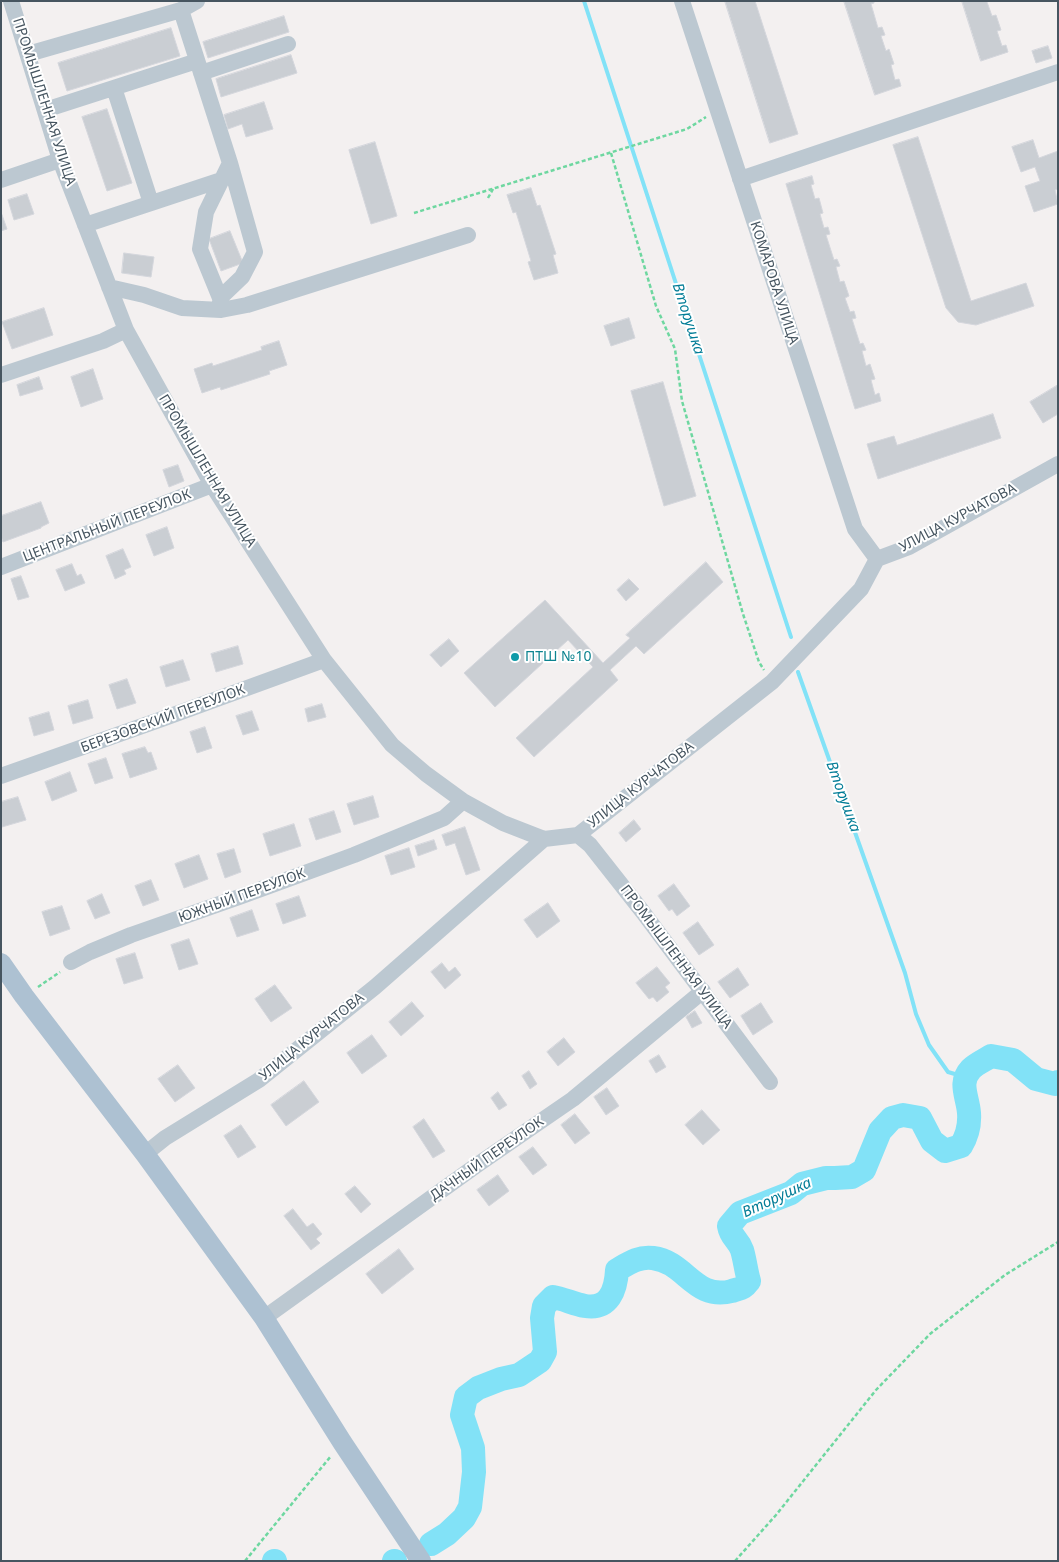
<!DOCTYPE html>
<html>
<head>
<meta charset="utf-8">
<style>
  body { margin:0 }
  #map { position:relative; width:1059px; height:1562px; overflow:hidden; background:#f3f0f0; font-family:"Noto Sans",sans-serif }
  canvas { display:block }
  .frame { position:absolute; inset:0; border:2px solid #465560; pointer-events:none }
</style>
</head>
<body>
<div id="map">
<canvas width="1059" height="1562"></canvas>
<div class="frame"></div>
</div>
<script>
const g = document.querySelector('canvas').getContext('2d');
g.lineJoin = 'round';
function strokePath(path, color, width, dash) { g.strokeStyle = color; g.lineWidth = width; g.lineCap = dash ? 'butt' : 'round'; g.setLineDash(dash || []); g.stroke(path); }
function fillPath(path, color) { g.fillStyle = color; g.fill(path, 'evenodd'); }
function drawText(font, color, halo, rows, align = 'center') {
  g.font = font + ' "Noto Sans",sans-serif'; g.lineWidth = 4; g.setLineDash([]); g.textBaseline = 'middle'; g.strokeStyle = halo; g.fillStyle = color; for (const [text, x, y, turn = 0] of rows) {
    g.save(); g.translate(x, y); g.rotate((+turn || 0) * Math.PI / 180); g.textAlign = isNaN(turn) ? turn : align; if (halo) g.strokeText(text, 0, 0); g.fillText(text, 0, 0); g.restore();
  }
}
strokePath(new Path2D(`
  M584 1 791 637
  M798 672 905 973 916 1014 929 1045 948 1072 965 1077`), '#82e2f7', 4);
strokePath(new Path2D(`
  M431 1544 447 1534 464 1518 470 1507 474 1472 473 1448 462 1415 466 1397 478 1388 501 1379 519 1375 540 1361 545 1352 542 1318 544 1306 553 1297C564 1299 574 1304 585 1306 609 1310 616 1290 617 1270 629 1263 639 1256 653 1258 686 1262 694 1301 732 1291 741 1288 743 1289 749 1281 746 1271 745 1260 742 1250 738 1239 731 1238 729 1226L740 1213 791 1193 802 1184 826 1178H835L852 1177 864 1170 880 1131 892 1118 903 1115 920 1118 932 1141 945 1151 961 1146C967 1136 970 1126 969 1113 968 1097 958 1083 971 1069 976 1064 985 1060 991 1056L1013 1060 1036 1079 1055 1084 1058 1082
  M274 1561H275
  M394 1561H395`), '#82e2f7', 24);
const building = new Path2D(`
  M725 1H755L798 134 770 143Z
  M844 1H874V3L871 4 878 28 882 27 885 35 881 36 886 51 889 49 894 64 891 65 895 80 899 79 901 86 875 95Z
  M962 1H988L987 2 992 16 996 15 1001 30 997 31 1002 46 1006 45 1008 52 981 61Z
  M284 16 289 32 208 58 203 42Z
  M171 28 180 56 67 91 58 63Z
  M1048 46 1052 58 1036 63 1032 51Z
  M291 55 297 73 221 97 216 79Z
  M264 102 273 129 246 137 242 124 228 129 224 115Z
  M107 109 132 183 107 191 82 117Z
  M918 137 971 301 1026 283 1034 306 976 325 958 322 946 308 893 145Z
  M1033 140 1039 158 1058 151V189L1055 190 1058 204 1034 212 1025 186 1040 181 1035 167 1021 172 1012 147Z
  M375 142 397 216 371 224 349 150Z
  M812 176 814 184 811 185 815 199 819 198 823 213 820 214 824 228 828 227 830 234 826 235 834 260 837 259 840 266 836 267 840 282 844 281 849 296 845 298 850 312 854 311 856 318 852 319 860 344 863 343 866 350 862 351 866 366 870 364 875 379 871 380 875 395 879 393 881 401 855 409 786 184Z
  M531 188 537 206 540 205 556 254 553 255 558 273 534 280 528 262 531 261 516 212 513 213 507 195Z
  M27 194 34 214 14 220 8 200Z
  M1 212 7 229 1 231Z
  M230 231 243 263 221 271 209 239Z
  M124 253 154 257 151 277 122 273Z
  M44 308 53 335 12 349 2 322Z
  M629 318 635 338 611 346 604 326Z
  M279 341 287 365 269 371 270 374 221 390 220 387 202 393 194 369 212 363 213 366 262 350 261 347Z
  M93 369 103 399 81 407 71 377Z
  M39 377 43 389 20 396 17 385Z
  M663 382 696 496 664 506 631 391Z
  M1058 385V414L1043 423 1030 402Z
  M993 414 1001 438 878 479 867 444 894 436 897 445Z
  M178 465 184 481 169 487 163 470Z
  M41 502 49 523 41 527V528L3 542 1 536V516Z
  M167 527 174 548 154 556 146 535Z
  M123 549 131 567 124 570 126 574 115 579 106 556Z
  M706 562 723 582 644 654 636 646 610 670 618 680 534 757 516 738 593 667 568 640 495 707 464 673 545 600 603 663 630 638 626 635Z
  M72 564 77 576 81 574 85 583 65 591 56 570Z
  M21 576 29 597 18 600 11 579Z
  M629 579 639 589 626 601 617 590Z
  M449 639 459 651 441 667 430 655Z
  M238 646 243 664 216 672 211 654Z
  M183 660 190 680 166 687 160 667Z
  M127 679 136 703 117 709 109 685Z
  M88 700 93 718 73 724 68 706Z
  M322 704 326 717 308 722 305 709Z
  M252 711 259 730 243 735 236 716Z
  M49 712 54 730 34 736 29 718Z
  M205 727 212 748 197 753 190 732Z
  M145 747 148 753 151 752 157 769 130 778 122 754Z
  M106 758 113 778 95 784 88 764Z
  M70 772 77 791 52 801 45 782Z
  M373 796 379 817 354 825 347 804Z
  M18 797 26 820 2 827 1 802Z
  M334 811 341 832 316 840 309 819Z
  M634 820 641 829 626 842 619 833Z
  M294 824 301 846 270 856 263 834Z
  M465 827 480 870 466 875 455 843 446 846 442 835Z
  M434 840 437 849 418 856 415 846Z
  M409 848 415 867 391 875 385 856Z
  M234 849 241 872 225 878 217 854Z
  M199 855 208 879 184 888 175 864Z
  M151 880 159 900 143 906 135 886Z
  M674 884 690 906 677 916 672 909 669 911 658 896Z
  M102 894 110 913 95 919 87 901Z
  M299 896 306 916 283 924 276 904Z
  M548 903 560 921 537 938 524 920Z
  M62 906 70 929 50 936 42 912Z
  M252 910 259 930 237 937 230 918Z
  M698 922 714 945 699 955 683 933Z
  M189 939 198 964 179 970 171 945Z
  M135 953 143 978 124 984 116 959Z
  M442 963 449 972 455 967 461 975 445 989 431 972Z
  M657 967 670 983 665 987 669 992 657 1002 653 997 649 999 636 983Z
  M738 968 749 985 730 998 718 982Z
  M275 985 292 1008 271 1022 255 999Z
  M412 1002 424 1016 401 1036 389 1022Z
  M761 1003 773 1022 753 1035 741 1016Z
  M695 1011 702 1023 692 1028 686 1017Z
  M372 1035 387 1056 362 1074 347 1053Z
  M564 1038 575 1052 558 1066 547 1052Z
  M659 1055 666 1067 656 1073 649 1061Z
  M178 1065 195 1088 175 1102 158 1079Z
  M529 1071 537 1084 530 1089 522 1076Z
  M304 1081 319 1102 286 1126 271 1105Z
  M607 1088 619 1106 606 1115 594 1097Z
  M498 1092 507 1105 499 1110 491 1098Z
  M702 1110 720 1130 703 1145 685 1125Z
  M575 1114 590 1133 575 1144 561 1125Z
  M424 1119 445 1151 433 1158 413 1127Z
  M241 1125 256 1147 238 1158 224 1136Z
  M533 1147 547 1165 533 1175 519 1157Z
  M498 1175 509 1191 489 1206 477 1190Z
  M355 1186 371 1204 361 1213 345 1194Z
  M293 1209 307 1227 313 1223 322 1234 316 1239 320 1243 311 1250 284 1216Z
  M399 1249 414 1269 382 1294 366 1274Z`);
fillPath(building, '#caced3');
strokePath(building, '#d4d6dc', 1);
strokePath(new Path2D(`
  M611 153 656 306 675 349 682 401 743 614 759 662 764 670
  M488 198 493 189
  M414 213 687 129 706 117
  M38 987 60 972
  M245 1561 331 1456
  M735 1561 776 1515 876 1390 930 1334 1005 1275 1058 1242`), '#6ed7a0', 2.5, [4, 2.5]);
strokePath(new Path2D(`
  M11 1 60 160 126 330 212 485 324 660 392 745 426 774 463 801 503 823 544 839
  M682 1 855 529 877 559
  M181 10 230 163 255 252 242 277 220 298 221 310
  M28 54 181 10 197 1
  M201 73 288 44
  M114 88 151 203
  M45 110 197 61
  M740 179 1058 72
  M1 180 60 160
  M85 225 221 180
  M109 287 144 295 182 308 221 310 247 305 468 235
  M220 298 200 249 206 212 230 163
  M1 375 103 341 126 330
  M1 567 212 485
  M1 776 162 719 324 660
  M578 835 590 845 642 911 770 1082
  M71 962 90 952 131 935 242 896 354 855 444 818 463 801
  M145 1154 165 1138 259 1080 375 987 544 839 578 835 772 682 861 589 877 559 909 547 1058 464
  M264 1318 477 1165 573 1099 703 991`), '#bcc8d1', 16);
strokePath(new Path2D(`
  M1 963 24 996 145 1154 264 1318 342 1442 421 1561`), '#adc1d2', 20);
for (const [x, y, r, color] of [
  [515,657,5,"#0f9aa8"]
]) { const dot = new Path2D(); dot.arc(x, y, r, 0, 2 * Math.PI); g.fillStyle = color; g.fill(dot); strokePath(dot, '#fff', 2); }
drawText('14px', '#465560', '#fff', [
  ["ПРОМЫШЛЕННАЯ УЛИЦА",44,102,72],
  ["КОМАРОВА УЛИЦА",774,283,72],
  ["ПРОМЫШЛЕННАЯ УЛИЦА",207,471,59],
  ["УЛИЦА КУРЧАТОВА",958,518,-28],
  ["ЦЕНТРАЛЬНЫЙ ПЕРЕУЛОК",107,526,-21],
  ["БЕРЕЗОВСКИЙ ПЕРЕУЛОК",163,719,-20],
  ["УЛИЦА КУРЧАТОВА",641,785,-38],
  ["ЮЖНЫЙ ПЕРЕУЛОК",242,896,-20],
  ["ПРОМЫШЛЕННАЯ УЛИЦА",676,957,53],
  ["УЛИЦА КУРЧАТОВА",312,1037,-39],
  ["ДАЧНЫЙ ПЕРЕУЛОК",487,1159,-35]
]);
drawText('14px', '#0d838f', '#fff', [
  ["ПТШ №10",525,657]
], 'left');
drawText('italic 15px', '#037d97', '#fff', [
  ["Вторушка",688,319,72],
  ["Вторушка",843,797,70],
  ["Вторушка",777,1198,-25]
]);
</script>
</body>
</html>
